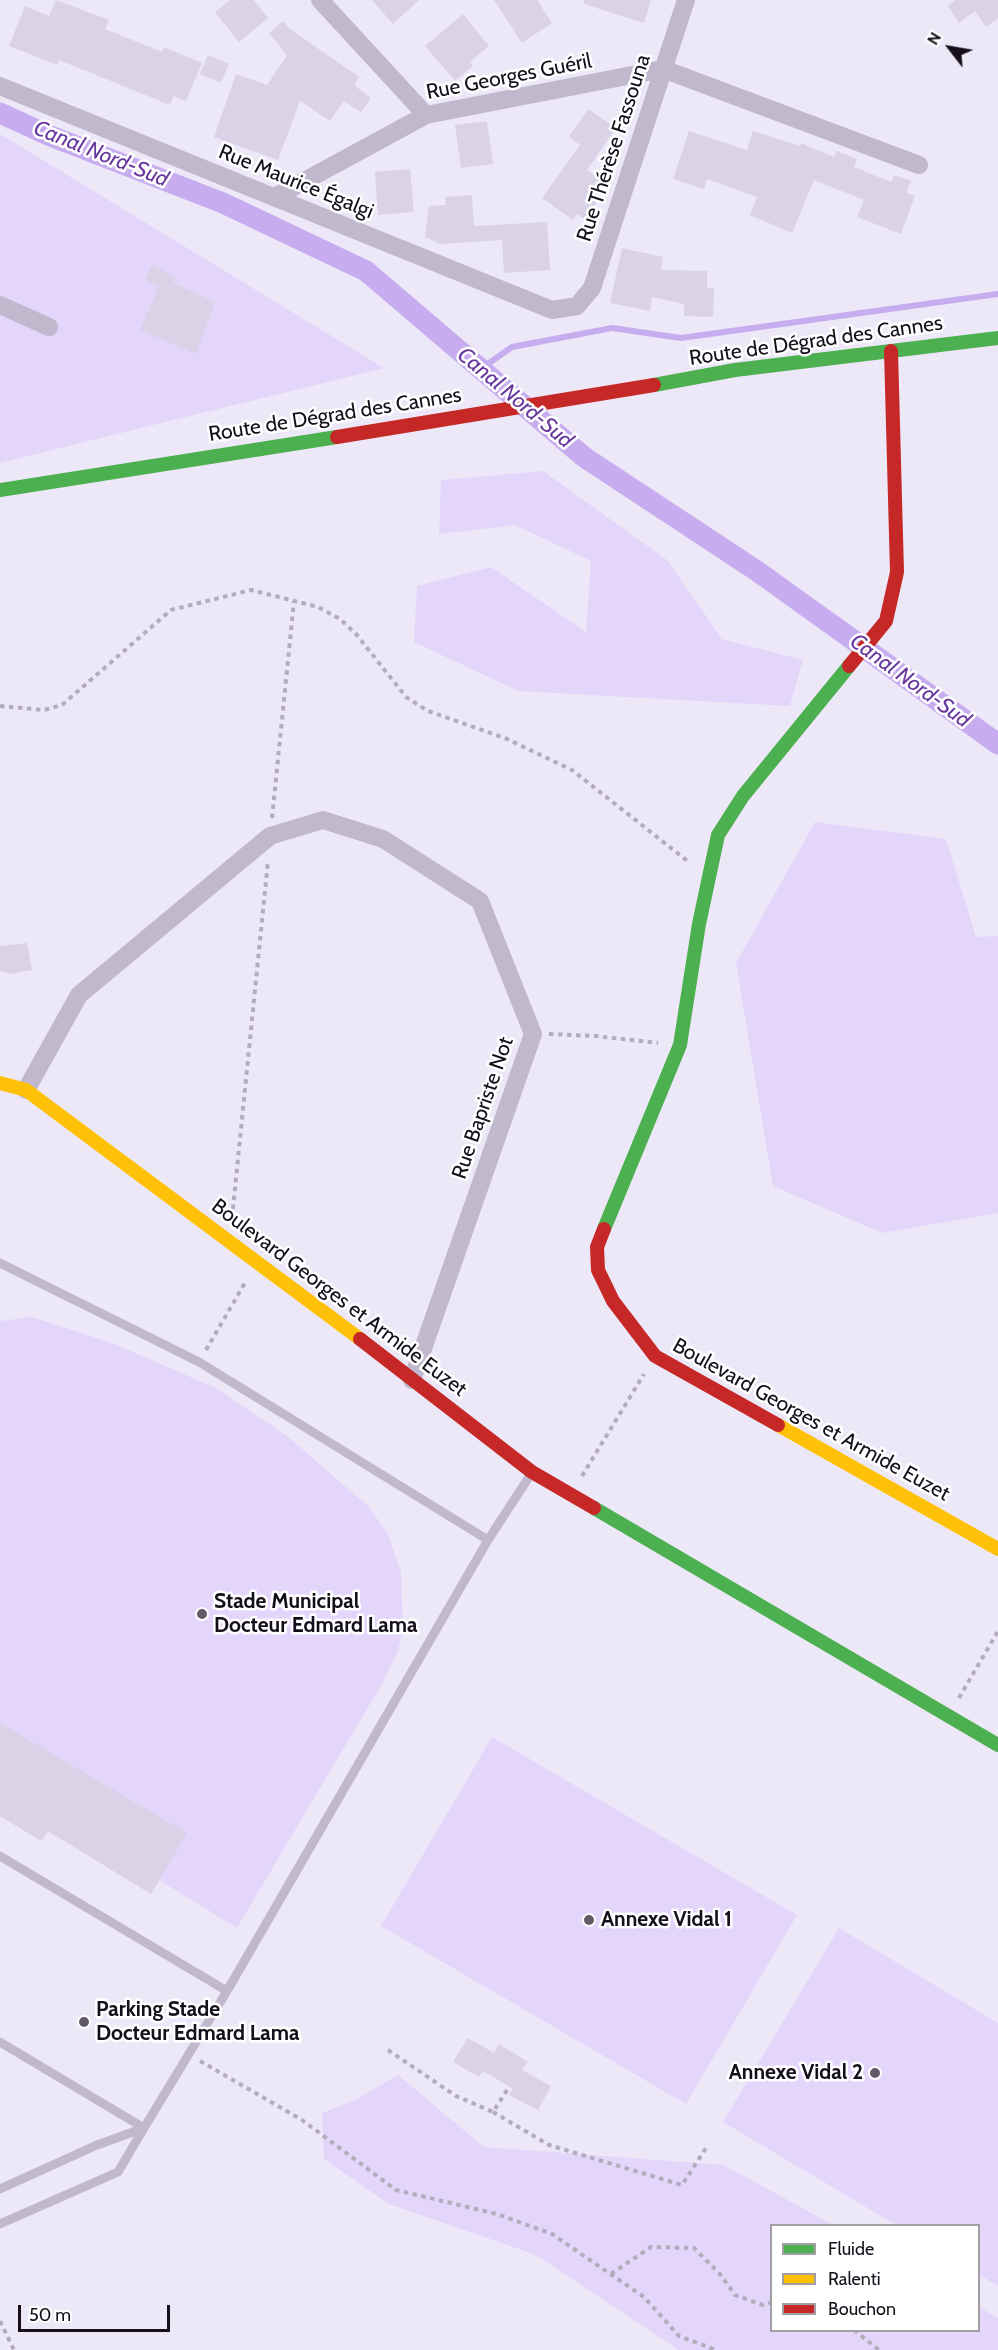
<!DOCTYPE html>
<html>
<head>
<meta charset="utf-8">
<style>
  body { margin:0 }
  #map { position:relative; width:998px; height:2350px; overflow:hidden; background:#ede8f7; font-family:Cabin,sans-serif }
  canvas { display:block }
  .legend { position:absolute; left:770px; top:2224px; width:210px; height:108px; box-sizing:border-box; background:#fff; border:2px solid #a19fa3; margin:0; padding:8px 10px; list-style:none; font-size:18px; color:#140f1a }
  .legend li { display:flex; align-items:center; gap:12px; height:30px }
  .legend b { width:30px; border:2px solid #a19fa3 }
  .north { position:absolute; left:920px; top:18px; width:60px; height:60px; -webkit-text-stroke:4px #fff; paint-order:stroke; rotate:301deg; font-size:16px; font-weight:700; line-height:24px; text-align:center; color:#140f1a }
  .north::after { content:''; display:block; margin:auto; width:21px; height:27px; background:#140f1a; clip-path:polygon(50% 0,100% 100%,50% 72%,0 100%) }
  .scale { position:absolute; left:18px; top:2305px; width:152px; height:27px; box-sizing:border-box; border:3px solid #140f1a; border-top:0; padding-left:8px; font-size:18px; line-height:21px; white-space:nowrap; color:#140f1a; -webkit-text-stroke:4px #fff; paint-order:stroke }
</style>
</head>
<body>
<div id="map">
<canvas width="998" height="2350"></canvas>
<ul class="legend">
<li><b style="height:8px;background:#4caf50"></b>Fluide</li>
<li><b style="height:8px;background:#ffc107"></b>Ralenti</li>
<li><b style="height:8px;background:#c62828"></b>Bouchon</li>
</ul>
<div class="north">N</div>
<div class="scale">50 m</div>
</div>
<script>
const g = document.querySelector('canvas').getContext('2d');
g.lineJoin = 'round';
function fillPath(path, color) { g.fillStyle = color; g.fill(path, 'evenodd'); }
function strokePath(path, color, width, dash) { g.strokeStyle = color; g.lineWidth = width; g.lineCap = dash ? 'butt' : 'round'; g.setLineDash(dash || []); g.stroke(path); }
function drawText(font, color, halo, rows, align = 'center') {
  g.font = font + ' Cabin,sans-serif'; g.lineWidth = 5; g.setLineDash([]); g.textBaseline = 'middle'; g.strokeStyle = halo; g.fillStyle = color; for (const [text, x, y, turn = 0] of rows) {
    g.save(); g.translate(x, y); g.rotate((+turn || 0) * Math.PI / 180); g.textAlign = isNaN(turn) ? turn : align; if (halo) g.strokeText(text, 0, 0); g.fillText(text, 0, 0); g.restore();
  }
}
fillPath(new Path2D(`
  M0 134 384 368 0 463Z
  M543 471 667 560 722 639 803 660 790 706 518 691 414 642 417 586 491 567 586 632 591 561 515 525 439 534 441 480Z
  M815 822 946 839 976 937 998 936V1213L882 1233 773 1186 736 963Z
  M32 1317 112 1343 216 1388 287 1436 368 1506 388 1534 401 1572 403 1630 398 1651 383 1682 237 1928 159 1880 151 1894 48 1831 41 1841 0 1816V1321Z
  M492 1737 797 1915 686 2104 381 1926Z
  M839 1928 998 2023V2286L979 2275 978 2226 896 2225 723 2122Z
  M398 2075 484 2147 724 2165 833 2225 772 2226V2330H978L979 2307 998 2318V2350H679L536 2255 389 2204 324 2159 322 2113 355 2100Z`), '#e4d6fb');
strokePath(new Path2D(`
  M482 368 512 347 612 328 681 338 998 294`), '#c7acef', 6);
strokePath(new Path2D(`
  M0 113 48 135 223 203 366 271 584 457 757 571 998 744`), '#c7acef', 21);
fillPath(new Path2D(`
  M56 0 109 20 105 29 162 52 164 47 202 63 186 101 174 96 170 105 59 60 57 65 9 46 25 6 49 16Z
  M230 0H254L268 18 239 42 215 12Z
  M372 0H419L393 24Z
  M494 0H537L552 23 522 43Z
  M584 0H651L644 23 584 4Z
  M956 0H998V18L986 27 975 11 959 23 948 6Z
  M463 14 489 46 470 62 473 66 455 81 425 46Z
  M283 21 290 29 359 77 354 85 371 98 361 112 344 101 330 121 300 101 278 160 214 137 236 74 267 85 287 55 269 33Z
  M208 55 229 64 221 83 200 74Z
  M588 109 616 128 587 170 608 185 585 219 577 214 573 220 542 198 580 145 569 137Z
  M487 121 493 164 461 168 455 125Z
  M689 131 747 150 753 131 800 146 801 143 834 157 837 151 857 159 854 167 891 182 894 175 911 181 906 193 915 196 901 234 857 217 864 200 814 180 792 233 750 215 757 197 707 179 704 189 673 179Z
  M410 169 414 212 378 215 375 172Z
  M472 195 474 226 547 222 550 270 504 273 502 240 440 244 425 237 429 206 446 205 445 197Z
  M622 248 663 257 661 270 707 271V288H714L713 317 684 316V304L652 297 650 311 610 303Z
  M152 265 176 277 173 283 215 302 196 354 140 330 159 287 145 280Z
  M27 943 32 970 10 974 0 971V946Z
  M0 1723 187 1833 151 1894 48 1831 41 1841 0 1816Z
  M468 2038 494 2053 499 2044 528 2062 522 2070 551 2086 538 2110 509 2095 513 2089 483 2071 479 2077 453 2062Z`), '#dad2e7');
strokePath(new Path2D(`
  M0 706 44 710 62 705 171 610 251 590 318 607 340 619 356 634 406 697 428 711 507 739 572 770 690 863
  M272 818 294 601
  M549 1034 595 1036 658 1043
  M232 1218 268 861
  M206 1350 246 1281
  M582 1476 644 1374
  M959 1698 998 1631
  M388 2050 456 2096 493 2112 509 2087
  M200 2061 302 2120 396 2190 497 2214 552 2234 644 2297 679 2336 716 2350
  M493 2112 549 2145 682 2185 706 2148
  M611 2274 651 2247 694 2248 720 2274 735 2295 763 2305 772 2302
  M0 2321 14 2350
  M854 2330 879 2350`), '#b2acbc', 4, [4.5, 4.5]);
strokePath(new Path2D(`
  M0 1263 199 1362 488 1540
  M0 1856 227 1991 144 2128 0 2042
  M227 1991 488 1540 531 1474
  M0 2189 97 2145 144 2128
  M0 2224 118 2172 144 2128`), '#c0b8cc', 9);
strokePath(new Path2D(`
  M320 0 426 115
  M0 86 552 310 577 306 592 288 686 0
  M275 197 426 115 663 69 919 165
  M0 305 49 327
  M26 1090 79 995 270 836 323 820 383 839 480 901 533 1034 412 1380`), '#c0b8cc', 18);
strokePath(new Path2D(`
  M654 385 735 370 998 338
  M0 490 337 437
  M604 1229 680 1045 699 924 718 835 743 796 849 666
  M594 1508 998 1745`), '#4caf50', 14);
strokePath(new Path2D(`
  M0 1083 26 1090 360 1339
  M778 1425 998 1549`), '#ffc107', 14);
strokePath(new Path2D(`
  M337 437 654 385
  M849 666 886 621 897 572 891 351
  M604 1229 597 1247 598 1270 613 1301 655 1356 778 1425
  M360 1339 532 1472 594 1508`), '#c62828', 14);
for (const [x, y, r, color] of [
  [202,1614,6,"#605b67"],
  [589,1920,6,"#605b67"],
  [84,2022,6,"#605b67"],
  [875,2073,6,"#605b67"]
]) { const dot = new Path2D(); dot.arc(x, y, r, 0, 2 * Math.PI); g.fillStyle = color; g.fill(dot); strokePath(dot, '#fff', 2); }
drawText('21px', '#140f1a', '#fff', [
  ["Rue Georges Guéril",509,77,-11],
  ["Rue Thérèse Fassouna",614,148,-72],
  ["Rue Maurice Égalgi",296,182,22],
  ["Route de Dégrad des Cannes",816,341,-8],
  ["Route de Dégrad des Cannes",335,415,-9],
  ["Rue Bapriste Not",483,1108,-71],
  ["Boulevard Georges et Armide Euzet",339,1298,37],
  ["Boulevard Georges et Armide Euzet",811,1420,29]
]);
drawText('bold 21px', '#140f1a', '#fff', [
  ["Stade Municipal",214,1602],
  ["Docteur Edmard Lama",214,1626],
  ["Annexe Vidal 1",601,1920],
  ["Parking Stade",96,2010],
  ["Docteur Edmard Lama",96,2034],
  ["Annexe Vidal 2",863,2073,"right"]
], 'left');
drawText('italic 22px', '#68389e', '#fff', [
  ["Canal Nord-Sud",101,154,22],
  ["Canal Nord-Sud",515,398,40],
  ["Canal Nord-Sud",910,681,36]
]);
</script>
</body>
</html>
